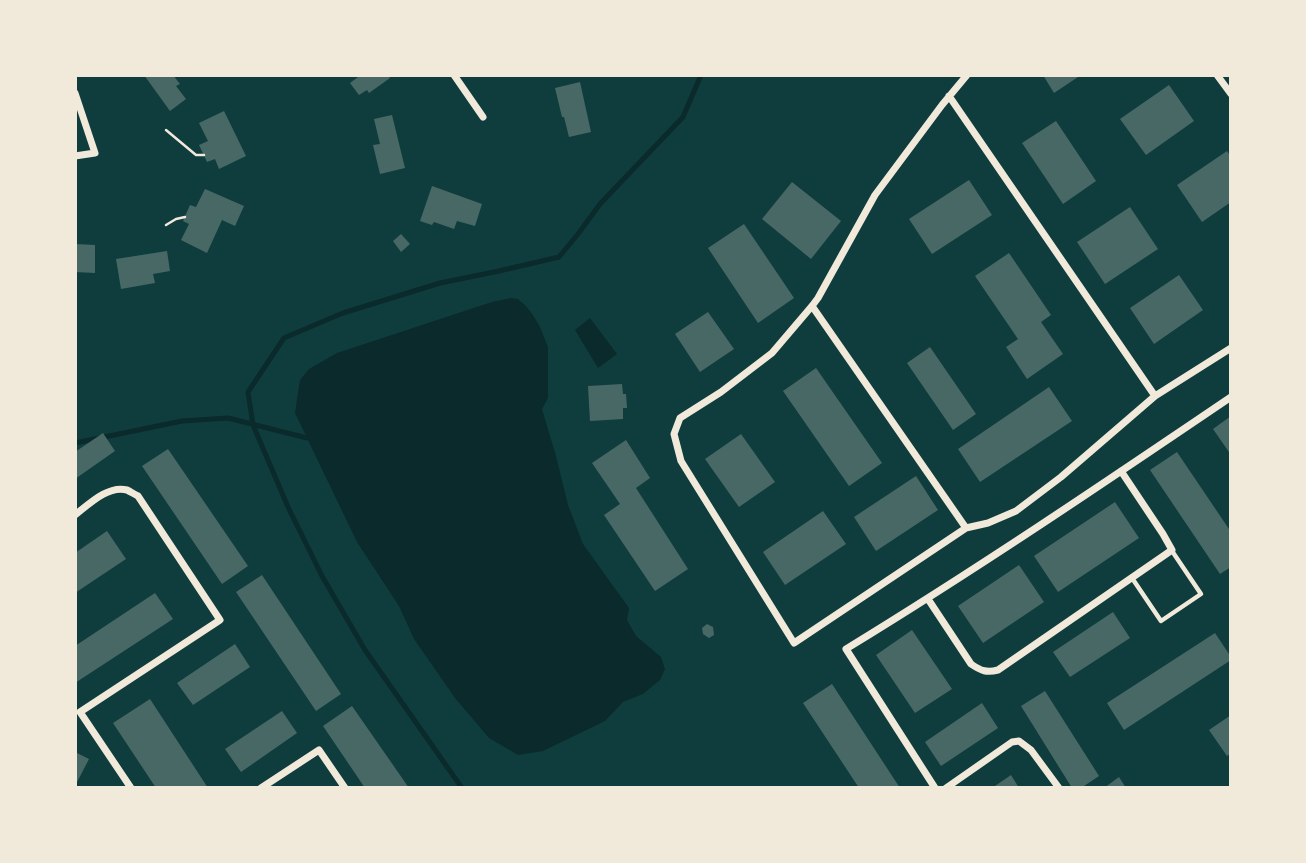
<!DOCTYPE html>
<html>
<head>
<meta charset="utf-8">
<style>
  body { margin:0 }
  #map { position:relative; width:1306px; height:863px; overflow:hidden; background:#0f3d3e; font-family:Figtree,sans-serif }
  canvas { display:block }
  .frame { position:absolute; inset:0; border:77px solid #f1e9da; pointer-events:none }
</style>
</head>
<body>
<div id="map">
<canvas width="1306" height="863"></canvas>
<div class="frame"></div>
</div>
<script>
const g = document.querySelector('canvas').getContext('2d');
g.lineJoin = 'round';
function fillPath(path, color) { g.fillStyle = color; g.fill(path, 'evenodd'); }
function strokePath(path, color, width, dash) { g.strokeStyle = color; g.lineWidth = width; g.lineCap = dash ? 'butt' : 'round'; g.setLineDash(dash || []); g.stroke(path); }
fillPath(new Path2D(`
  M511 298 518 299 526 306 533 315 540 327 548 347V398L542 409 556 456 568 505 583 544 629 608 627 620 636 636 661 657 665 669 660 680 643 694 623 702 605 721 543 751 518 755 489 738 455 698 414 639 399 606 357 542 295 413 300 380 309 369 337 353 492 302Z
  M590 318 617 354 598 368 575 330Z`), '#0a2a2b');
strokePath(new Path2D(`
  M75 443 182 421 228 418 307 438
  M462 788 365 650 322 576 288 507 253 425 248 392 284 338 343 313 440 283 499 271 559 257 578 234 600 204 683 117 701 75`), '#0a2a2b', 5);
fillPath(new Path2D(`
  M144 75H173L180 84 176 86 186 99 170 111Z
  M357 75H388L390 78 369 93 367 90 359 95 350 83 358 77Z
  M1043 75H1081L1054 93Z
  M580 82 591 132 569 137 564 117H562L555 88Z
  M1169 85 1194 121 1146 155 1120 119Z
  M224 111 246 156 219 169 215 159 207 162 199 145 208 141 199 123Z
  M392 115 405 168 380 174 373 145 380 144 374 119Z
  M1056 121 1096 181 1063 204 1022 143Z
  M1227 151 1231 157V202L1202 222 1177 185Z
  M969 180 992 215 932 254 909 219Z
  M792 182 841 221 811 259 762 219Z
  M432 186 482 204 475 226 457 221 454 229 434 222 432 225 420 221Z
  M205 189 244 206 235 226 222 220 207 253 181 240 189 224 183 221 190 205 196 207Z
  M1130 207 1158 249 1105 284 1077 242Z
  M744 224 794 298 758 323 708 248Z
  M401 234 410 244 401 252 393 241Z
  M75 244 95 245V273L75 272Z
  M167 251 170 271 153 274 155 283 121 289 116 259Z
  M1009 253 1051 315 1041 322 1063 354 1027 379 1006 347 1018 339 975 276Z
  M1179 275 1203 310 1154 344 1130 308Z
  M708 312 734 349 700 372 675 334Z
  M930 347 976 414 953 430 907 363Z
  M816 368 882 463 849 486 783 391Z
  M622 384 623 394H626L627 408H623V419L590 421 588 386Z
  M1049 387 1072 421 980 482 958 449Z
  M1231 416V455L1213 429Z
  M103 433 115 451 75 479V452Z
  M741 434 775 482 739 507 705 459Z
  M626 440 650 478 636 488 688 569 655 591 604 515 620 504 592 463Z
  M168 449 248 566 222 584 142 466Z
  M1177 452 1231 532V567L1220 574 1150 470Z
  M916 476 938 510 876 551 854 517Z
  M1115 502 1139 538 1058 592 1034 556Z
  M823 511 846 544 785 585 763 552Z
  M107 531 126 559 75 593V553Z
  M1019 565 1044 602 983 643 958 606Z
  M262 575 341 694 316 711 236 592Z
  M155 593 173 619 75 683V646Z
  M1113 612 1130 638 1070 677 1053 652Z
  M707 624 713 627 714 635 709 638 703 634 702 628Z
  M912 630 952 689 915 713 876 655Z
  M1215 633 1231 657V660L1124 730 1107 703Z
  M235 644 250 667 193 705 177 683Z
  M832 684 900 788H859L803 703Z
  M1045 691 1099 776 1081 788H1072L1021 706Z
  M150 699 208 788H156L113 723Z
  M982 703 998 728 941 766 925 742Z
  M352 706 409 788H365L323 726Z
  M282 711 297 733 241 772 225 749Z
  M1231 715V753L1227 756 1209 730Z
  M75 752 89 759 75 786Z
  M1011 775 1019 788H992Z
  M1119 777 1126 788H1104Z`), '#486865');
strokePath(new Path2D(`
  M166 130 196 155H204
  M166 225 176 219 185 217`), '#f1e9da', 2.5);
strokePath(new Path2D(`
  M1132 578 1161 621 1201 594 1172 551`), '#f1e9da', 4.5);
strokePath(new Path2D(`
  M454 75 483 117
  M967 75 942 105 875 195 818 298 812 306 772 353 721 392 680 418 674 434 681 461 794 643 966 528 988 523 1016 511 1061 477 1155 396 1231 348
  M1217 75 1231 94
  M75 93 95 153 75 156
  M949 96 1155 396
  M812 306 966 528
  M75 515C89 504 108 485 127 490 131 492 134 494 138 496L220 620 80 712 131 788
  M928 599 971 664C981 671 987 673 998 670L1172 550 1163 534 1121 471
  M261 788 319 750 345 788
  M935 788 846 649C977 569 1104 483 1231 397
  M946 788 1012 742 1019 741 1031 750 1059 788`), '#f1e9da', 7);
</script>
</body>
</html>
